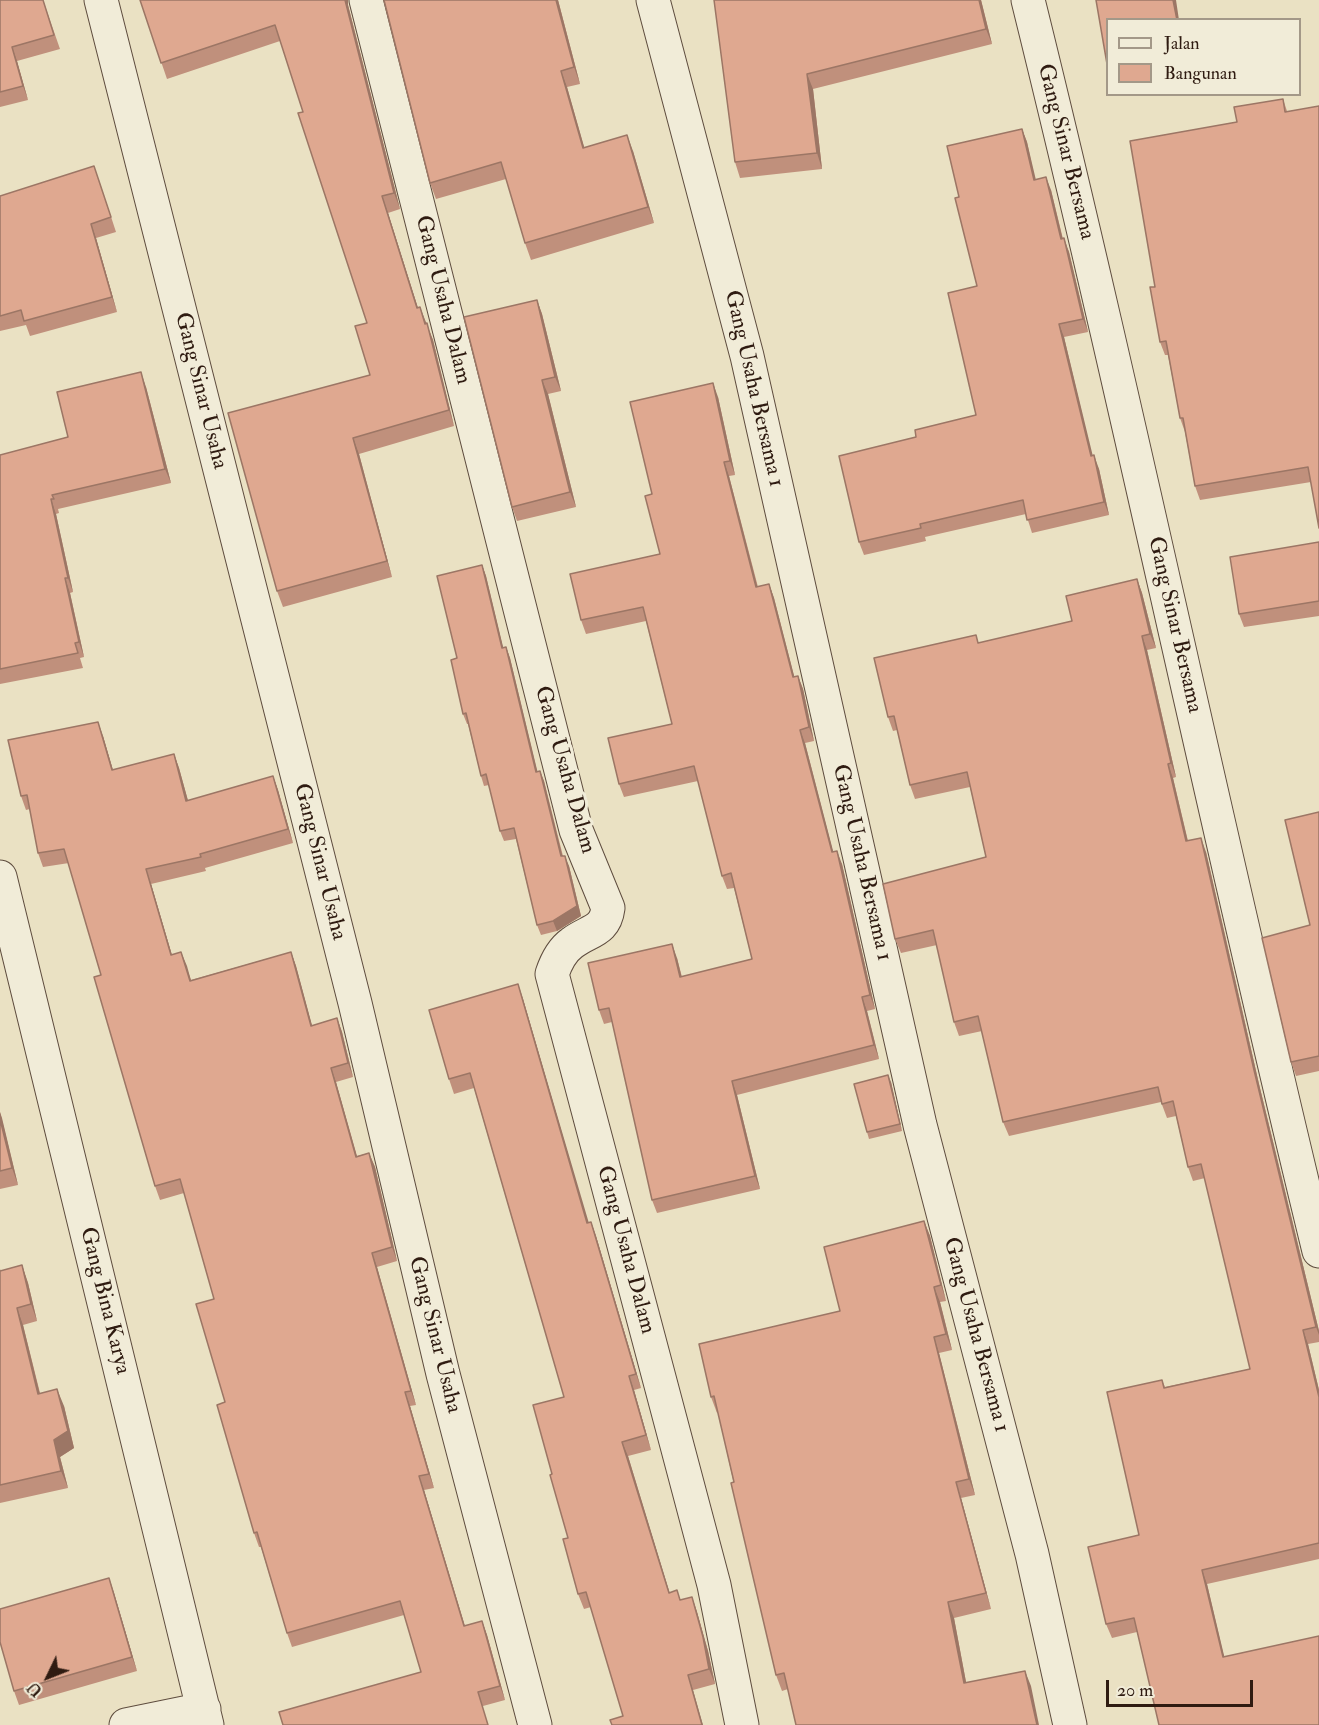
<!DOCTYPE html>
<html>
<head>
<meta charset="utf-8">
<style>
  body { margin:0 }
  #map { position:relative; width:1319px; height:1725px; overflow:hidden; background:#eae1c3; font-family:"IM FELL Double Pica",serif }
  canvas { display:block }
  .legend { position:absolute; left:1106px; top:18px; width:195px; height:78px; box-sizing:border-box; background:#f1ecd8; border:2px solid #a39888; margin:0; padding:8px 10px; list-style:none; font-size:18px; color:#2f1b11 }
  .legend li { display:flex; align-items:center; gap:12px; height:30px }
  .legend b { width:30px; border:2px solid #a39888 }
  .north { position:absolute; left:18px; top:1647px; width:60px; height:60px; -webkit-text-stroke:4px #f1ecd8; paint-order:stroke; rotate:227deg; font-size:16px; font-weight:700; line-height:24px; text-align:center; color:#2f1b11 }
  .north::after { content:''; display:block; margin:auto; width:21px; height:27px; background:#2f1b11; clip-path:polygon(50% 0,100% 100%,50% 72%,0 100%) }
  .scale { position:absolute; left:1106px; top:1680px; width:147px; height:27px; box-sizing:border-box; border:3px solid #2f1b11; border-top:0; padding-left:8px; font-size:18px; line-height:21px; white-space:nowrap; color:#2f1b11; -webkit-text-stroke:4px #f1ecd8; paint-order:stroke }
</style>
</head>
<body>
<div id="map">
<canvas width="1319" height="1725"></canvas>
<ul class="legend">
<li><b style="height:8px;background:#f1ecd8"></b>Jalan</li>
<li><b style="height:16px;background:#dfa890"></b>Bangunan</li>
</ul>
<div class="north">U</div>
<div class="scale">20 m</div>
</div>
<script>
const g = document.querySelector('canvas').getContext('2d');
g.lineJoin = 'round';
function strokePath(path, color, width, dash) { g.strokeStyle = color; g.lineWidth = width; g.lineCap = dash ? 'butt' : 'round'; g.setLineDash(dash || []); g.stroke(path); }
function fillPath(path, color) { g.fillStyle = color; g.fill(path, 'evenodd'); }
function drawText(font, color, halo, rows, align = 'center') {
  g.font = font + ' "IM FELL Double Pica",serif'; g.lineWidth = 6; g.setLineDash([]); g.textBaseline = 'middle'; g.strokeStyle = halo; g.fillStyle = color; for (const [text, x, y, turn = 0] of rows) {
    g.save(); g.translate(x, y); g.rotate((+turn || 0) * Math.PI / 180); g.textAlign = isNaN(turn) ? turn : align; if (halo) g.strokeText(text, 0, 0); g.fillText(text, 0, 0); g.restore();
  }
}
const minor = new Path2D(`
  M101 0 355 1003 443 1374 535 1725
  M366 0 576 830 608 908C605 932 589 930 572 943 561 951 556 962 552 974L714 1585 742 1725
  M653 0 747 356 920 1125 1032 1554 1070 1725
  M1028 0C1131 416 1217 835 1319 1251
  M0 877 207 1725
  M126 1725 204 1709`);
strokePath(minor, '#5e4c3e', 35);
strokePath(minor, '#f1ecd8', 33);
fillPath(new Path2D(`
  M0 0H43L60 49 17 61 28 100 0 107Z
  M140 0 348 5 400 209 388 213 418 308 426 323 433 340 454 426 359 454 392 577 283 607 277 591 370 375 367 323 303 112 280 41 167 79Z
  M384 0H558L580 84 567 87 584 147 633 151 654 223 531 260 525 243 506 179 436 199 430 183Z
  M714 0H981L992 44 813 89 822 169 740 178 735 162Z
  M1283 99 1287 111 1311 482 1200 500 1195 486 1185 432 1180 418 1168 355H1165L1160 342 1155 287 1237 122Z
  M1022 129 1027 142 1035 180 1051 190 1063 239 1069 252 1088 332 1064 337 1092 456 1099 469 1109 515 1032 533 1026 514 925 537 926 541 864 555 859 542 916 437 976 415 977 286 959 197Z
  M99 180 116 232 96 238 117 312 30 336 26 325 0 331V196Z
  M537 300 542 314 561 391 548 394 576 507 517 521 512 507Z
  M146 387 171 483 58 509 59 513 56 514 73 592 70 593 84 657 80 658 83 668 0 684V455L68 437Z
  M718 397 735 475 729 476 758 587 769 584 774 598 794 676H798L803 689 814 741 805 743 833 852 842 864 875 1009 867 1011 879 1059 737 1095 760 1189 657 1213 652 1200 612 1022 604 1024 599 1010 677 958 682 977 752 959 734 888 727 889 722 876 698 781 624 797 619 784 672 724 646 621 586 634 581 620 660 554 652 494Z
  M1319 542V616L1244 627 1239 614Z
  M482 565 486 576 503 648 506 647 510 658 537 771H540L544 781 563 856 569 866 581 916 557 931 541 935 537 925 516 839 504 841 500 831 489 785 484 786 481 776 468 724H467L463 714 457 658Z
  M1137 579 1142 593 1156 648 1147 650 1176 777 1173 778 1188 841 1206 852 1259 1084 1319 1331V1342L1308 1344 1319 1390V1559L1207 1584 1224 1657 1319 1725 1137 1632 1112 1638 1106 1624 1139 1535 1162 1380 1165 1387 1250 1369 1205 1178 1193 1181 1188 1167 1176 1116 1167 1118 1161 1102 1009 1136 1003 1122 982 1031 959 1036 954 1022 937 945 901 953 895 939 986 857 970 787 915 799 910 785 897 730 893 731 888 717 979 643 1072 621Z
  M103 736 113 770 174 754 179 768 188 801 273 776 278 790 293 843 205 868 206 871 151 884 172 955 181 952 191 980 291 952 296 966 312 1026 337 1018 342 1032 353 1077 336 1082 357 1156 369 1153 375 1167 397 1261 377 1267 416 1405 410 1406 434 1488 424 1490 465 1626 482 1621 487 1635 505 1700 483 1706 421 1672 404 1615 292 1647 287 1633 261 1547H259L254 1533 225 1402 214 1299 184 1193 160 1200 155 1186 101 975 69 863 43 867 38 853 30 809 26 810 21 796Z
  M1319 812V1071L1296 1076 1291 1062 1310 925Z
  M518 984 523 999 588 1223 591 1222 596 1236 641 1388 634 1390 651 1450 628 1456 669 1592 681 1600 692 1597 697 1612 708 1651 715 1684 693 1690 623 1716 591 1607 584 1609 578 1594 568 1538 552 1474 564 1397 474 1088 454 1094 449 1079Z
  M891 1082 902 1131 869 1139 867 1132Z
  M0 1112 18 1185 0 1189Z
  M924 1221 930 1236 946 1301 940 1302 952 1350 939 1353 975 1495 961 1498 991 1609 954 1618 966 1682 1031 1686 788 1689 782 1691 776 1675 718 1412 717 1413 711 1397 840 1311Z
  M22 1265 28 1283 37 1321 23 1325 40 1393 64 1406 74 1448 60 1457 68 1488 0 1503V1269L1 1271Z
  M109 1578 114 1593 137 1671 19 1705 14 1691Z`), '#c0907c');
fillPath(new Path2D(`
  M345 0H348V5L400 209 394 193Z
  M556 0H558L580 84 574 67Z
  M979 0H981L992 44 986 29Z
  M1173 0H1176L1179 20H1177Z
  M12 47 17 61 28 100 23 86Z
  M561 71 567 87 589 164 583 148Z
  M807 74 813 89 822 169 817 153Z
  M1022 129 1027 142 1039 193 1034 180Z
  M627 135 633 151 654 223 648 207Z
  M1046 177 1051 190 1066 253 1061 239Z
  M382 196 388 213 423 324 417 308Z
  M91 224 96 238 117 312 112 297Z
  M1064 238 1069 252 1088 332 1083 319Z
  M537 300 542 314 561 391 555 377Z
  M420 307 433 340 454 426 449 410Z
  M1059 324 1064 337 1096 469 1091 456Z
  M141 372 146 387 171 483 165 469Z
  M542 380 548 394 576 507 570 492Z
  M713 383 718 397 735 475 730 461Z
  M353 438 359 454 392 577 387 561Z
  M1094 455 1099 469 1109 515 1104 502Z
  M724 462 729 476 761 601 756 587Z
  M51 499 56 514 73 592 68 578Z
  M482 565 486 576 506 659 502 648Z
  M65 578 70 593 84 657 79 642Z
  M1137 579 1142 593 1156 648 1150 634Z
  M769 584 774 598 798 691 793 677Z
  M1142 636 1147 650 1176 777 1171 763Z
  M506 647 510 658 540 782 536 772Z
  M798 676 803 689 814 741 809 727Z
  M98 722 103 736 117 784 112 770Z
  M800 730 805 743 837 866 832 852Z
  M174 754 179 768 192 815 186 801Z
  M1168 764 1173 778 1191 855 1186 841Z
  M540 771 544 781 565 867 561 856Z
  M273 776 278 790 293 843 288 829Z
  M1201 838 1206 852 1259 1084 1319 1331V1335L1316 1327 1254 1070Z
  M837 851 842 864 875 1009 870 995Z
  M565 856 569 866 581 916 557 931 553 921Z
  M146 869 151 884 176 969 171 955Z
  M672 944 677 958 685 991 680 977Z
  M181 952 187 966 195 995 190 981Z
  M291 952 296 966 316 1040 311 1026Z
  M518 984 523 999 593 1237 587 1223Z
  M862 997 867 1011 879 1059 874 1045Z
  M337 1018 342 1032 353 1077 348 1063Z
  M331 1068 336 1082 361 1171 356 1157Z
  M888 1075 891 1082 902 1131 900 1124Z
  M732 1081 737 1095 760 1189 755 1176Z
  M0 1112 2 1118 18 1185 12 1168 0 1119Z
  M369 1153 375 1167 397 1261 392 1247Z
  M924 1221 930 1236 946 1301 941 1285Z
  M591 1222 596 1236 641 1388 636 1374Z
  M372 1253 377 1267 416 1405 411 1391Z
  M22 1265 28 1283 37 1321 31 1304Z
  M934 1287 940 1302 952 1350 946 1334Z
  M17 1308 23 1325 44 1411 38 1394Z
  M1303 1330 1308 1344 1319 1390V1397Z
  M934 1337 939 1353 975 1495 969 1479Z
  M629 1376 634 1390 651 1450 646 1435Z
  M57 1389 64 1406 74 1448 60 1457 68 1488 61 1471 54 1440Z
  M405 1392 410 1406 434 1488 429 1474Z
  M622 1442 628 1456 674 1607 669 1593Z
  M419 1476 424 1490 469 1640 464 1626Z
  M956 1482 961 1498 991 1609 986 1593Z
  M1202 1570 1207 1584 1228 1672 1223 1657Z
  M109 1578 114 1593 137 1671 132 1657Z
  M692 1597 697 1612 708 1651 715 1684 709 1669Z
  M948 1602 954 1618 969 1698 964 1683Z
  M482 1621 487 1635 505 1700 500 1686Z
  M1025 1671 1031 1686 1039 1725H1037Z
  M688 1675 693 1690 703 1725H702Z`), '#9c7665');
const building = new Path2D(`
  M0 0H43L54 35 12 47 23 86 0 92Z
  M140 0H345L394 193 382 196 417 308 420 307 425 324 427 323 449 410 353 438 387 561 277 591 228 413 370 375 355 326 367 323 298 113 303 112 275 25 161 63Z
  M384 0H556L574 67 561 71 583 148 627 135 648 207 525 243 501 162 430 183Z
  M714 0H979L986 29 807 74 817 153 735 162Z
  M1096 0H1173L1177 20H1107V64Z
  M1283 99 1285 112 1319 106V528L1308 467 1195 486 1183 418H1180L1166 341 1160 342 1150 287H1155L1130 141 1237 122 1234 107Z
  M1022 129 1034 180 1046 177 1061 239 1064 238 1083 319 1059 324 1091 456 1094 455 1104 502 1027 520 1023 500 920 524 921 528 859 542 839 456 916 437 915 430 976 415 948 293 977 286 955 198 959 197 947 146Z
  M94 166 111 217 91 224 112 297 24 321 21 310 0 316V196Z
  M537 300 555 377 542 380 570 492 512 507 464 317Z
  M141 372 165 469 52 495 54 499H51L68 578H65L79 642 75 643 78 653 0 669V455L68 437 57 392Z
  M713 383 730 461 724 462 756 587 769 584 793 677 798 676 809 727 800 730 832 852 837 851 870 995 862 997 874 1045 732 1081 755 1176 652 1200 609 1008 599 1010 588 963 672 944 680 977 752 959 731 873 722 876 694 766 619 784 608 738 672 724 643 607 581 620 570 574 660 554 645 496 652 494 630 402Z
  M1319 542V601L1239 614 1230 557Z
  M482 565 502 648 506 647 536 772 540 771 561 856H565L577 906 553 921 537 925 514 828 500 831 486 774 481 776 466 713 463 714 451 660 457 658 437 576Z
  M1137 579 1150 634 1142 636 1171 763 1168 764 1186 841 1201 838 1254 1070 1316 1327 1303 1330 1319 1397V1543L1202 1570 1223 1657 1319 1636V1725H1159L1134 1618 1106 1624 1088 1547 1139 1535 1107 1392 1162 1380 1164 1388 1250 1369 1201 1164 1188 1167 1173 1101 1162 1104 1158 1087 1003 1122 978 1016 954 1022 933 930 895 939 883 884 986 857 967 772 910 785 894 716 888 717 874 658 976 635 978 643 1072 621 1066 596Z
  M98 722 112 770 174 754 186 801 273 776 288 829 200 854 201 857 146 869 171 955 181 952 190 981 291 952 311 1026 337 1018 348 1063 331 1068 356 1157 369 1153 392 1247 372 1253 411 1391 405 1392 429 1474 419 1476 464 1626 482 1621 500 1686 478 1692 488 1725H283L279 1712 421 1672 400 1601 287 1633 257 1532 254 1533 217 1405 225 1402 196 1304 214 1299 180 1179 155 1186 94 977 101 975 64 849 38 853 27 795 21 796 8 740Z
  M1319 812V1056L1291 1062 1262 938 1310 925 1285 820Z
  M518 984 587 1223 591 1222 636 1374 629 1376 646 1435 622 1442 669 1593 677 1590 680 1600 692 1597 703 1637 709 1669 688 1675 702 1725H612L610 1720 623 1716 586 1592 578 1594 563 1539 568 1538 550 1475 552 1474 533 1405 564 1397 470 1073 449 1079 429 1010Z
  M888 1075 900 1124 867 1132 854 1084Z
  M0 1119 12 1168 0 1171Z
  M924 1221 941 1285 934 1287 946 1334 934 1337 969 1479 956 1482 986 1593 948 1602 964 1683 1025 1671 1037 1725H796L784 1673 776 1675 731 1483 734 1482 714 1396 711 1397 699 1344 840 1311 824 1247Z
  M22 1265 31 1304 17 1308 38 1394 57 1389 68 1431 54 1440 61 1471 0 1485V1271Z
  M109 1578 132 1657 14 1691 0 1642V1609Z`);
fillPath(building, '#dfa890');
strokePath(building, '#9c7665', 1.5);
drawText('22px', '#2f1b11', '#f1ecd8', [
  ["Gang Sinar Bersama",1065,152,76],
  ["Gang Usaha Dalam",442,300,76],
  ["Gang Usaha Bersama 1",753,389,77],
  ["Gang Sinar Usaha",200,391,76],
  ["Gang Sinar Bersama",1174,625,77],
  ["Gang Usaha Dalam",564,770,74],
  ["Gang Sinar Usaha",319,862,76],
  ["Gang Usaha Bersama 1",861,863,77],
  ["Gang Usaha Dalam",625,1250,75],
  ["Gang Bina Karya",104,1301,76],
  ["Gang Sinar Usaha",434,1335,76],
  ["Gang Usaha Bersama 1",975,1335,75]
]);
</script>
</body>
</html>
